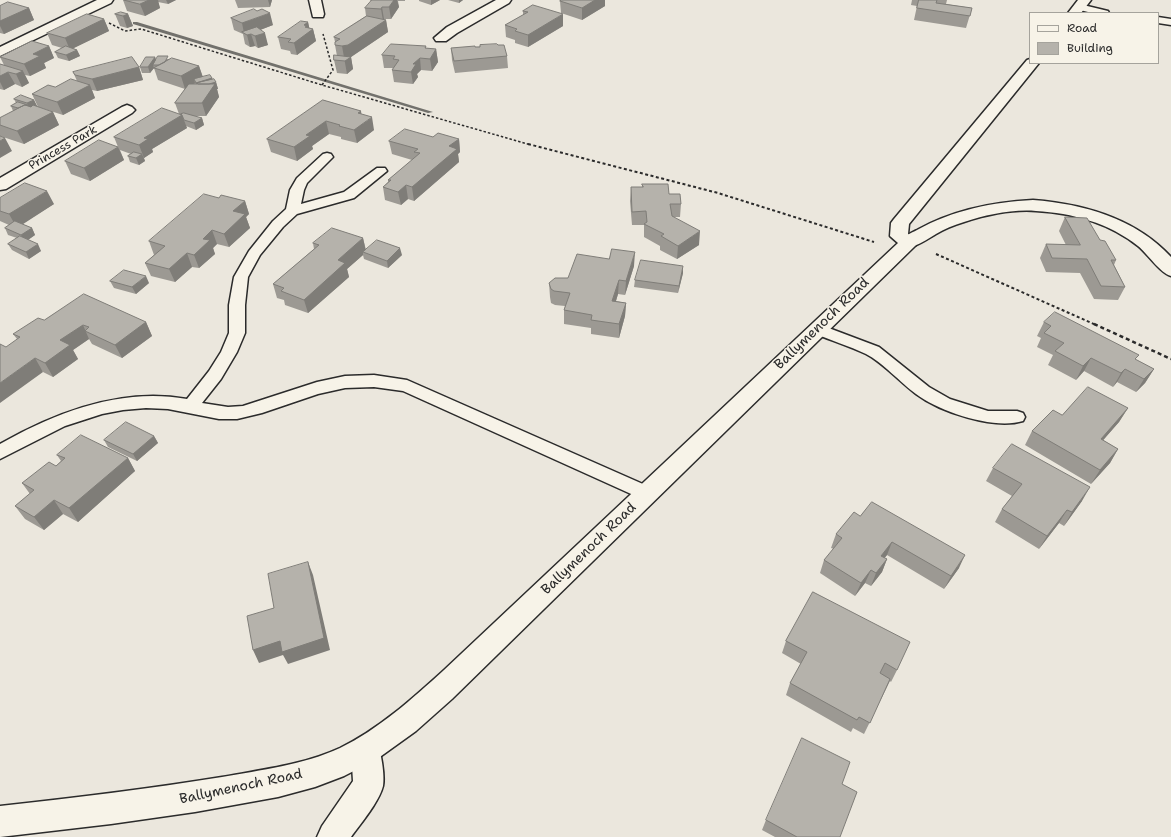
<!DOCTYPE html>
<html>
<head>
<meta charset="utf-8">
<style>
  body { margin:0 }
  #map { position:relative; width:1171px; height:837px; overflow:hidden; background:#ebe7dd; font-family:"Shantell Sans",sans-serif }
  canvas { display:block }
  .legend { position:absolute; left:1029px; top:12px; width:130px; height:52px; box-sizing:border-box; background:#f7f3e8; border:1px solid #a5a39c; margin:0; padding:5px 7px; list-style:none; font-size:12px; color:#2b2b2b }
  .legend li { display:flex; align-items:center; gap:8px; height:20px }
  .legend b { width:20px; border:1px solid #a5a39c }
</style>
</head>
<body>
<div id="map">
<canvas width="1171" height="837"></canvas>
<ul class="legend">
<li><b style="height:5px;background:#f7f3e8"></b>Road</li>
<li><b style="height:11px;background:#b5b2ab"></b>Building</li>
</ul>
</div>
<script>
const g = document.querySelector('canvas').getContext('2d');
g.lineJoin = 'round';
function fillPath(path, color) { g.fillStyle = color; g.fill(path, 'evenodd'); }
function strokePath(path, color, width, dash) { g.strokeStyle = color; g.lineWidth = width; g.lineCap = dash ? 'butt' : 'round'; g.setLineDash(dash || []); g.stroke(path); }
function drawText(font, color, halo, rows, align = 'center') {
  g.font = font + ' "Shantell Sans",sans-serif'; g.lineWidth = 3; g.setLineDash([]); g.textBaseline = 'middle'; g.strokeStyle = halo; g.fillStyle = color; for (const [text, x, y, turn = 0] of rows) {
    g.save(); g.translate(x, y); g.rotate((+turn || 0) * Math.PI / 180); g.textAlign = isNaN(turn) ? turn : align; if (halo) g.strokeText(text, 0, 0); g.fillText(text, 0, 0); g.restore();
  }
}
fillPath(new Path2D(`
  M133 22H137L433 112 428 113 133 24Z`), '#72716c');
const lane = new Path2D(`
  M1079 4 1108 11 1109 13H1092L1076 9 1074 7Z
  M1158 17 1171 19V25L1158 23Z
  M327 153 331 154 333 157 307 183 304 190 301 204 344 192 377 168H385L387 171 354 198 297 214 283 227 260 255 248 277 245 305V333L237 352 221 379 202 403 228 407 243 406 317 382 345 376 374 375 407 380 652 488 655 493 652 498 646 500 640 498 403 391 374 387 345 388 318 394 262 413 237 419H219L168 409 146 408 123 410 102 414 65 426 0 459V444C56 412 122 387 187 399L209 371 221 352 229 333V305L234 277 249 251 273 221 286 209 290 190 297 178 323 154Z
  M818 324 879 347 929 387 950 399 988 411H1017L1023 413 1025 417 1023 421C994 430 940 412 916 394 901 383 882 362 866 354 849 346 830 340 813 333L810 329 813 325Z`);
const street = new Path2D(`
  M97 0H113L111 3 0 56V47Z
  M309 0H321L324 14 323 17H313Z
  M496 0H511L509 3 457 33 446 41H436L434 38 447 27Z
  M127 105 132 107 135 110 132 113 6 189 0 190V178L122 107Z
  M1033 200C1084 204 1135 218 1171 257V276C1160 273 1148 254 1138 246 1109 223 1072 213 1036 211 1012 209 986 215 964 222 954 225 944 229 936 234 929 238 922 243 914 246 910 248 907 247 903 246L900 242C904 236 911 233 917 230 953 210 993 202 1033 200Z
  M366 736 376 740C381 750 385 776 383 786 379 802 361 823 351 837H317L322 826 353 781 351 750 356 740Z`);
const secondary = new Path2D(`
  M1078 0H1091L1081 13H1068Z
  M1030 59V63H1039L909 224 908 234 915 238 918 242 915 246 452 699 416 731 377 759 344 776 315 787 278 797 195 812 111 824 0 837V806C74 798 148 789 222 777 261 770 303 765 340 748 379 729 412 699 444 670L898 243 890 236 891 223 894 219 1027 60Z`);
strokePath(lane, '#2b2b2b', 3);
strokePath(street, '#2b2b2b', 3);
strokePath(secondary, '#2b2b2b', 3);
strokePath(new Path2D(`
  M109 23 125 31 141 29 322 85 531 145
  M322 85 333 70 323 34`), '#2b2b2b', 1.5, [2.5, 2]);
strokePath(new Path2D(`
  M528 144 718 193 874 242
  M936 254 1096 325`), '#2b2b2b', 2, [3, 2.5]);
strokePath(new Path2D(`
  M1094 324 1171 359`), '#2b2b2b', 2.5, [4, 3]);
fillPath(lane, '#f7f3e8');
fillPath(street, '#f7f3e8');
fillPath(secondary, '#f7f3e8');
fillPath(new Path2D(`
  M123 0H176L168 4 158 2 160 8 145 16 127 11Z
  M235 0H272L270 7 238 8Z
  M370 0H405V1H398L399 7 391 19H384L386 20 388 32 351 57 353 69 347 74 337 73 334 60 337 56 335 45V42L334 37 366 16 365 8 371 2Z
  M419 0H440L431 5 419 1Z
  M448 0H463L459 3Z
  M562 0H605V6L582 20 561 13 560 1Z
  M912 0H947L946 4 972 8 966 28 914 20 917 6 911 5Z
  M533 5 563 26 528 47 515 43V40L506 37 505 25 523 15V11Z
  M0 6 29 8 34 20 4 34 0 33Z
  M115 14H128L133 26 127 28 120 26Z
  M231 18 273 25 260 30 268 45 258 48 255 46 250 47 245 44 243 34 234 30Z
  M104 19 109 31 73 48 77 50 80 56 69 61 58 58 55 52 62 48 52 45 47 33Z
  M308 22 309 28 313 29 316 41 297 55 291 54 290 51 281 49 278 37Z
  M498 45 507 56 508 68 455 73 452 60 451 48 475 47Z
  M49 46 54 58 44 63 46 68 30 76 25 75 29 83 22 87 15 84 4 90 0 89V64L4 65 0 57Z
  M426 46V48L436 49 438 62 432 71 421 70 417 74 418 77 413 84 394 82 392 70 393 68H384L382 55Z
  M155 57 156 60 169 59 199 66 203 77 213 79 216 82 218 89H217L219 97 206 116H194L202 118 204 125 196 130 186 126 187 128 152 149 153 152 144 158 145 161 139 165 130 162 128 156 131 154 120 150 124 160 90 181 71 174 65 161 118 147 114 137 179 114 175 103 185 89 158 80 154 68 150 73H142L140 67Z
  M139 67 143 80 97 91 92 90 95 98 63 115 38 107 32 94 77 81 73 72Z
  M14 99 34 100 37 106V107L53 112 59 125 24 144 0 136V118L13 111 11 106 16 103Z
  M323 100 361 111V114L374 130 357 143 341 139V137L329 134 312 146 313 149 297 161 271 152 267 139Z
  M433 137 459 139 460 152 458 154 459 162 414 201 408 199 401 205 385 200 383 187 388 182V180L412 160 392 154 389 141Z
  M642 184 669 194 681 204 680 217H674L699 245 677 259 660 250V246L644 237V225H632L630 201 631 187H642Z
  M0 198 54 204 22 224 32 228 35 235 28 240 41 251 29 259 12 250 8 244 17 238 8 235 5 228 9 225 0 221Z
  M219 198 245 201 249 214 246 217 250 228 229 247 217 244 213 248 215 254 199 268 192 267 175 282 151 276 145 263 154 255 149 241Z
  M1065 217 1100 240 1116 260 1114 265 1125 287 1118 300 1094 299 1080 273 1046 272 1040 258 1046 244 1066 245 1059 231Z
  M363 238 366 250 402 255 388 268 364 259 363 255 347 269 349 277 308 313 285 305 284 300 277 298 273 284 314 249 313 243Z
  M634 266 625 295 618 294 616 301 626 303 625 316 619 338 591 334V328L564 324V310L565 306 555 305 551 303 550 297 549 283 568 278Z
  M683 273 678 293 634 287 635 280Z
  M110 281 149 283 136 294 114 288Z
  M44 320 146 322 152 336 122 358 92 344 89 339 73 350 78 359 53 377 43 372 17 339 13 334Z
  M1044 322 1136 360 1154 369 1145 383 1136 392 1117 382 1113 387 1084 371 1076 380 1048 365 1053 355 1037 347 1041 338 1037 336Z
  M1128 408 1119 422 1103 440 1118 449 1110 463 1091 484 1025 445 1032 431 1062 415Z
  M154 436 158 443 137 461 108 447 104 440Z
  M57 455 128 458 135 471 78 522 63 514 44 530 25 519 15 506 30 494 22 483 56 466 61 461Z
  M993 468 1082 501 1064 526 1059 523 1039 549 995 522 1002 509 1012 496 986 481Z
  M860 516 959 568 944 589 887 555 884 558 887 559 882 572 871 586 865 583 855 596 820 573 824 560 834 549 831 548 836 534Z
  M813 592 897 670 891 682 890 681 864 734 853 728 851 732 786 695 790 683 801 664 782 653 786 641Z
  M842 784 840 837H775L762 830 766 820Z`), '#9c9993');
fillPath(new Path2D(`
  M149 0H158L160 8 145 16 140 4Z
  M166 0H176L168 4Z
  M268 0H272L270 7Z
  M394 0H397L399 7 391 19 389 7Z
  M431 0H440L431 5Z
  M459 0H463L459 3Z
  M595 0H605V6L582 20V8Z
  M382 7 384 19 383 21 381 9Z
  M29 8 34 20 4 34 0 26V21Z
  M270 13 273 25 247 35 244 33 242 23Z
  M128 14 133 26 127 28 123 16Z
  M563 14V26L528 47V35Z
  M104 19 109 31 70 50 65 38Z
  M386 20 388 32 351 57 353 69 347 74 342 46Z
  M308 22 310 31 313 29 316 41 297 55 294 43 304 25Z
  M265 33 268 45 258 48 255 36Z
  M251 34 255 46 250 47 247 35Z
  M49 46 54 58 44 63 46 68 30 76 24 64 33 54Z
  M436 49 438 62 432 71 430 59Z
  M77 50 80 56 69 61 66 55Z
  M155 57 157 63 153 65 154 68 150 73 148 67Z
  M420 58 421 70 417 74 418 77 413 84 411 72 413 64Z
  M199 66 203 78H212L214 83 216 82 218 89H217L219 97 206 116 196 83 194 79 195 83 185 89 181 76Z
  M139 67 143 80 97 91 92 79Z
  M23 71 29 83 22 87 16 74Z
  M8 72 15 84 4 90 0 82V76Z
  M90 85 95 98 63 115 57 102Z
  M34 100 37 106 33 109 29 108 27 103Z
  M361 111 363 124 372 117 374 130 357 143 354 130 358 113Z
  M53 112 59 125 24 144 17 131Z
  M182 115 187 128 152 149 153 152 144 158 139 145 144 138Z
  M202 118 204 125 196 130 194 123Z
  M326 121 329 134 312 146 313 149 297 161 294 147 306 135Z
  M5 138 12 151 0 158V141Z
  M459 139 460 152 458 154 459 162 414 201 412 187 449 146Z
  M118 147 124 160 90 181 84 168Z
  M142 154 145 161 139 165 136 158Z
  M406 185 408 199 401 205 398 192Z
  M47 191 54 204 17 228 9 214Z
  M245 201 249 214 246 217 250 228 229 247 224 234 233 211Z
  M32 228 35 235 25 242 21 235Z
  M212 230 217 244 213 248 215 254 199 268 194 255 203 239Z
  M700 231 699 245 677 259 678 246Z
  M363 238 366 252H363V255L347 269 349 277 308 313 304 300 338 260Z
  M38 244 41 251 29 259 26 252Z
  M400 248 402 255 388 268 387 261Z
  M635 252 634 266 625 295 626 281Z
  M187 253 192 267 175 282 169 269Z
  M683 266V273L678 293 679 286Z
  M146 276 149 283 136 294 132 287Z
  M619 280 618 294 612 314V301Z
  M626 303 625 316 619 338V324Z
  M146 322 152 336 122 358 115 345Z
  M83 325 89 339 73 350 78 359 53 377 45 363 60 340Z
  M35 358 43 372 0 403V383Z
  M1091 358 1084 371 1076 380 1083 366Z
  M1125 369 1117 382 1113 387 1121 373Z
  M1154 369 1145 383 1136 392 1144 379Z
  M1128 408 1119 422 1092 453 1101 439Z
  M154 436 158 443 137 461 133 454Z
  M1118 449 1110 463 1091 484 1100 470Z
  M128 458 135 471 78 522 69 508Z
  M1090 487 1082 501 1064 526 1072 512Z
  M54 500 63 514 44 530 34 517Z
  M1067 510 1059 523 1039 549 1047 536Z
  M892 542 887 555 876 569 881 556Z
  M965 555 959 568 944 589 951 576Z
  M887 559 882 572 871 586 876 573Z
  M308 562 313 575 330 650 288 664 283 655 259 663 253 650Z
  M871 570 865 583 855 596 861 583Z`), '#7f7d78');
const building = new Path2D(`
  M124 0H149L140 4Z
  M372 0H394L389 7H382L381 9 365 8Z
  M562 0H595L582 8 560 1Z
  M919 0H937L936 3 972 8 970 16 917 8Z
  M8 2 29 8 0 21V6Z
  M533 5 563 14 528 35 515 31 517 29 505 25 528 12 523 11Z
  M254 9 257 11 262 9 270 13 242 23 231 18Z
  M121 12 128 14 123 16 115 14Z
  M87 14 104 19 65 38 47 33Z
  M367 16 386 20 348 45 342 46 335 45V42L340 39 334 37Z
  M301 21 308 22 304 25 308 26 305 27 313 29 294 43 288 42 291 39 278 37Z
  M257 27 265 33 255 36 251 34 247 35 242 32Z
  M32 41 49 46 33 54 40 56 24 64 0 57Z
  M391 44 426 46 425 48 436 49 430 59 420 58 413 64H416L411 72 392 70 399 60 393 59 395 56 382 55Z
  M497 44 498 45H504L507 56 454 61 451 48 475 46V47H480V45Z
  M66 46 77 50 66 55 55 52Z
  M334 55 351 57 345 61 334 60Z
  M158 56H168L165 62 159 65H153Z
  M132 57 139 67 92 79 75 75 73 72Z
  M146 57H155L148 67H140Z
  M172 58 199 66 181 76 154 68Z
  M0 64 23 71 16 74 8 72 0 76Z
  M210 75 212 78 196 83 194 79Z
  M71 79 90 85 57 102 32 94 48 85 55 87Z
  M214 79 216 82 209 84H198L197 83Z
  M189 84H215L202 103H175Z
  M21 95 34 100 27 103 14 99Z
  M323 100 361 111 358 113 372 117 354 130 339 126 340 125 326 121 306 135 310 136 294 147 267 139Z
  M18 102 31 106 25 105 18 108 11 106Z
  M25 105 31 107 33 105 53 112 17 131 0 125V118Z
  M162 108 182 115 144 138 148 139 139 145 114 137Z
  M184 113 202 118 194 123 184 120 182 115 181 114Z
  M405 129 433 137 438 133 459 139 449 146 457 149 412 187 406 185 398 192 383 187 391 180H388L420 153 414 152 418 149 389 141Z
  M0 136 5 138 0 141Z
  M99 140 118 147 84 168 65 161Z
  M134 152 142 154 136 158 128 156Z
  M25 183 47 191 9 214 0 211V198Z
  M642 184H668L669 194H680L681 204H670L672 216 700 231 678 246 661 236 664 234 644 224 647 222 646 211 632 212 631 187H643Z
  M204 194 219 198 221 195 245 201 233 211 245 214 224 234 212 230 203 239 210 240 194 255 187 253 169 269 145 263 165 246 149 241Z
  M1065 217 1087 218 1100 240 1105 241 1116 260H1111L1125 287 1101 286 1087 259 1052 258 1046 244 1080 245Z
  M15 221 32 228 21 235 5 228Z
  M332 228 363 238 338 260 345 263 304 300 281 291 284 288 273 284 319 245 313 243Z
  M20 236 38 244 26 252 8 244Z
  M377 240 400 248 387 261 363 252Z
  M612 249 635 252 626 281 619 280 612 301 626 303 619 324 591 320 592 315 564 310 570 293 554 291 551 289 549 283 555 278H568L577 254 609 259Z
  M641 260 683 266 679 286 635 280Z
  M124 270 146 276 132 287 110 281Z
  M84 294 146 322 115 345 85 331 89 327 83 325 60 340 70 345 45 363 35 358 0 383V344L6 347 20 337 13 334 38 318 44 320Z
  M1055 312 1139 355 1135 359 1154 369 1144 379 1125 369 1121 373 1091 358 1083 366 1055 351 1064 343 1044 333 1051 326 1044 322Z
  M1088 387 1128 408 1101 439 1118 449 1100 470 1032 431 1053 410 1062 415Z
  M126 422 154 436 133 454 104 440Z
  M81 435 128 458 69 508 54 500 34 517 15 506 34 490 22 483 49 462 56 466 65 458 57 455Z
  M1012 444 1090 487 1072 512 1067 510 1047 536 1002 509 1022 484 993 468Z
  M872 502 965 555 951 576 892 542 881 556 887 559 876 573 871 570 861 583 824 560 842 538 836 534 854 512 860 516Z
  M308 562 324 638 282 652 280 641 253 650 247 616 274 608 268 574Z
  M813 592 910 642 897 670 885 663 880 673 890 679 870 723 859 717 857 720 790 683 807 652 786 641Z
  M802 738 850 762 842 784 857 792 840 837H797L766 820Z`);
fillPath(building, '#b5b2ab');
strokePath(building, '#7f7d78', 1);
drawText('12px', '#2b2b2b', '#f7f3e8', [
  ["Princess Park",63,148,-30]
]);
drawText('14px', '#2b2b2b', '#f7f3e8', [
  ["Ballymenoch Road",822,324,-44],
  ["Ballymenoch Road",589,549,-44],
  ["Ballymenoch Road",241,787,-12]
]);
</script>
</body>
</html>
